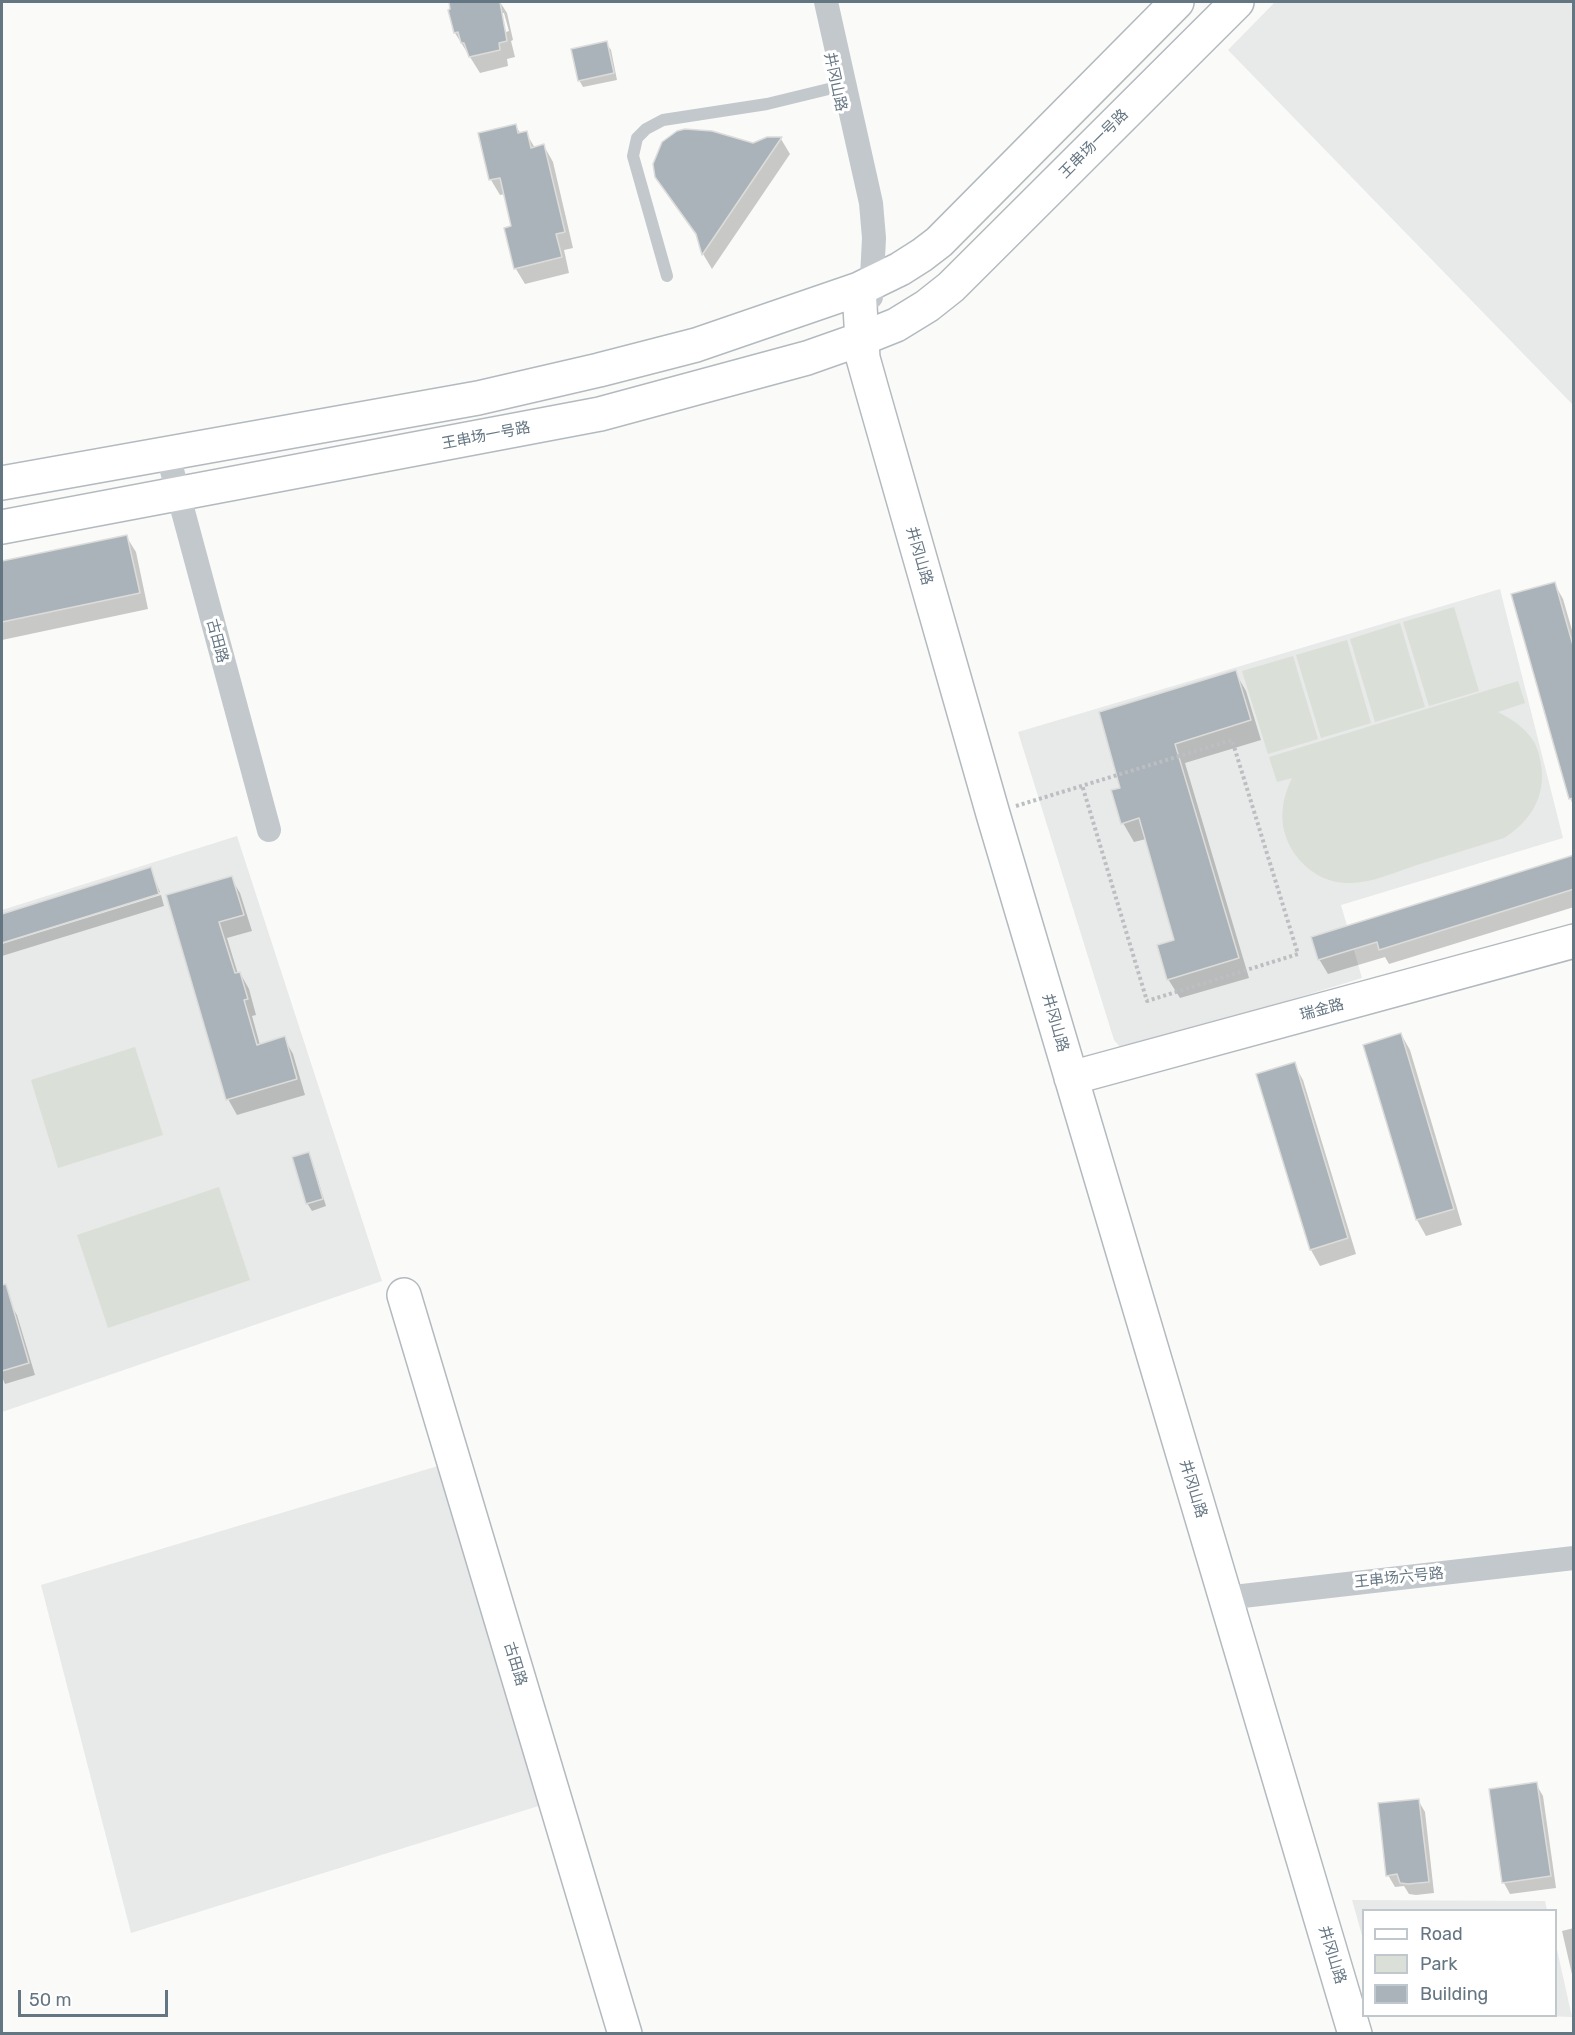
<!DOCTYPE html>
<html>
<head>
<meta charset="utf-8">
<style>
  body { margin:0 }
  #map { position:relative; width:1575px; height:2035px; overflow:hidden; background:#fafaf8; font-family:Rubik,sans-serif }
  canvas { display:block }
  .frame { position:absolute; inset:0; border:3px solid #657683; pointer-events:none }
  .legend { position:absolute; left:1362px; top:1909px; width:195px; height:108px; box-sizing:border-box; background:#fff; border:2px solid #c1c8cd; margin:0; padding:8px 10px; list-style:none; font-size:18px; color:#657683 }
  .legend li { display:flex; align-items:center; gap:12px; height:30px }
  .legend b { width:30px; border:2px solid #c1c8cd }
  .scale { position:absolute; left:18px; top:1990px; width:150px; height:27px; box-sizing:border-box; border:3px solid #657683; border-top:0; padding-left:8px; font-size:18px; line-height:21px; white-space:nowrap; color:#657683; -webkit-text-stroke:4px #fff; paint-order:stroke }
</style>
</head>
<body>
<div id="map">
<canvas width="1575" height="2035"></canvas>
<div class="frame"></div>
<ul class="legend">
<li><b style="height:8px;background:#fff"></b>Road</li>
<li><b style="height:16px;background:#dadfd7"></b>Park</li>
<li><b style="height:16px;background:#aab3b9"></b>Building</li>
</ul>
<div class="scale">50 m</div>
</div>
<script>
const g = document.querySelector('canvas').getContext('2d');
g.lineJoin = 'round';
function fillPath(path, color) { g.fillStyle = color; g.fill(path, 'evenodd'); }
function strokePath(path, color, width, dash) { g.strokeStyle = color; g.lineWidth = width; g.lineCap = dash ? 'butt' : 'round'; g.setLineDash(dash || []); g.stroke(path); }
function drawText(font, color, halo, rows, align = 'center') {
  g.font = font + ' Rubik,"Noto Sans SC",sans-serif'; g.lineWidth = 6; g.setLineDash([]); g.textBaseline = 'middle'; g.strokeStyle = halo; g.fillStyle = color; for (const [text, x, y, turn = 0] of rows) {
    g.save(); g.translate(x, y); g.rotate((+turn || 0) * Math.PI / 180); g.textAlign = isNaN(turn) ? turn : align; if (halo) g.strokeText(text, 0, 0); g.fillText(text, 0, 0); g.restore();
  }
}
fillPath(new Path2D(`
  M1275 2H1573V405L1228 50Z
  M1500 589 1563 838 1341 905 1362 978 1127 1050 1120 1047 1114 1040 1018 732Z
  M237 836 382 1281 2 1412V910Z
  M438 1466 545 1804 131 1933 41 1585Z
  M1352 1900 1545 1901 1547 1910H1364L1363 1939Z
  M1556 1945 1572 2017 1543 2016H1556Z`), '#e8e9e9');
fillPath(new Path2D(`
  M1454 607 1479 691 1429 706 1403 622Z
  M1400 623 1425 707 1375 722 1350 639Z
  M1347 640 1371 723 1321 738 1296 655Z
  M1293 656 1318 739 1268 754 1242 671Z
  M1518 681 1525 703 1498 712C1509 718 1520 724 1528 734 1536 742 1539 753 1541 764 1546 796 1531 821 1504 838 1475 847 1446 856 1417 865 1392 873 1364 887 1337 882 1318 879 1300 864 1291 848 1278 824 1281 801 1292 778L1277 782 1269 757Z
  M135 1047 163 1135 58 1168 31 1080Z
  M219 1187 250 1280 108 1328 77 1235Z`), '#dadfd7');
fillPath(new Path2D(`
  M450 2H500L507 13 513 40 511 41 515 57 507 59 508 66 480 73 455 33ZM501 13H504L509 31 506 32Z
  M606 43 611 50 617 80 583 87 579 80Z
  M515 125 521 134 526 133 535 148 544 146 553 162 573 248 564 250 569 273 525 284 516 269 513 227 505 194 500 195 491 180Z
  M768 138 781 139 790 154 712 269 703 254 699 239 666 193 656 177Z
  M126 536 136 552 148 609 2 640V563Z
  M1554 583 1563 599 1574 637V810L1513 595Z
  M1235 672 1246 691 1261 740 1185 763 1249 978 1180 998 1168 979 1176 941 1146 839 1134 842 1123 823 1121 789Z
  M1574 856V907L1389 964 1385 957 1328 974 1319 959Z
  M150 869 160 892 2 941V915Z
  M231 878 240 893 252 931 227 938 238 974 240 973 249 989 256 1015 252 1016 260 1045 284 1038 293 1054 305 1095 237 1115 228 1099 168 897Z
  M161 895 164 906 2 956V944Z
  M1401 1034 1410 1050 1462 1225 1426 1236 1417 1220 1364 1046Z
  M1294 1064 1303 1080 1356 1254 1320 1266 1311 1250 1258 1075Z
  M308 1154 312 1161 326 1206 312 1211 307 1203Z
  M10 1304 17 1315 35 1375 5 1384 2 1377V1306Z
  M1536 1784 1543 1796 1556 1888 1510 1894 1504 1883Z
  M1418 1800 1425 1812 1434 1893 1416 1895 1409 1894 1404 1886 1395 1887 1388 1875Z
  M1574 1928V1983L1562 1931Z`), '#0003');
const building = new Path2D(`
  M449 2H500L507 41 499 43 500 50 469 57 464 43H461L458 32 454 33 448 10 450 9Z
  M607 41 614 73 578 81 571 49Z
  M516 124 518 133 527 131 531 148 544 144 565 232 556 234 562 257 514 269 504 228 511 226 500 178 489 180 478 133Z
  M685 129 712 131 753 143 767 137H782L702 255 696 234 655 177 653 164 662 142 677 131Z
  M127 535 140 593 2 622V561Z
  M1555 582 1574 649V798L1569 799 1511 594Z
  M1236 670 1251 720 1175 744 1239 958 1167 980 1157 945 1174 940 1139 818 1121 824 1111 790 1120 788 1099 712Z
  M1574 855V889L1379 950 1377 942 1318 960 1311 937Z
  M151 867 159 894 2 943V914Z
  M232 876 244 915 219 922 235 973 240 972 248 999 244 1000 257 1045 285 1036 297 1079 226 1100 166 895Z
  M1401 1033 1454 1209 1416 1220 1363 1045Z
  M1295 1062 1348 1238 1310 1250 1256 1074Z
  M309 1152 323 1199 306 1204 292 1157Z
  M6 1284 29 1363 2 1371V1285Z
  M1537 1782 1551 1876 1502 1883 1489 1789Z
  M1419 1799 1429 1882 1408 1884 1400 1883 1397 1874 1386 1876 1378 1803Z`);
fillPath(building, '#aab3b9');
strokePath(building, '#dcdcda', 1.5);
const secondary = new Path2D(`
  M859 289 863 358 872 390 993 814 1355 2034
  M2 483 478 398 599 370 696 345 859 289 900 269 922 255 939 242 1177 2
  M2 527 600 414 807 358 861 339 896 325 927 306 951 287 1237 2
  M1071 1078 1574 941
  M404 1295 625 2034`);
strokePath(secondary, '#b3babf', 36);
strokePath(new Path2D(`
  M1016 806 1232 740 1298 954 1147 1001 1082 785`), '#bbbfc2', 4, [3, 3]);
strokePath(new Path2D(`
  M667 276 633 156 637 138 646 129 663 120 767 104 845 85`), '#c3c8cc', 12);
strokePath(new Path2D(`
  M826 2 871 203 874 238 871 297
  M167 452 269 830
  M1225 1598 1574 1558`), '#c3c8cc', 24);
strokePath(secondary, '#fff', 33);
drawText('15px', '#657683', '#fff', [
  ["井冈山路",835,82,78],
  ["王串场一号路",1094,144,-45],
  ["王串场一号路",486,436,-11],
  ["井冈山路",919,556,74],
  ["古田路",217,641,75],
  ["瑞金路",1322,1010,-15],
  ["井冈山路",1055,1023,74],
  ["井冈山路",1193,1489,73],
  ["王串场六号路",1399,1578,-6],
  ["古田路",515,1664,73],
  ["井冈山路",1332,1955,73]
]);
</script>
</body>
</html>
